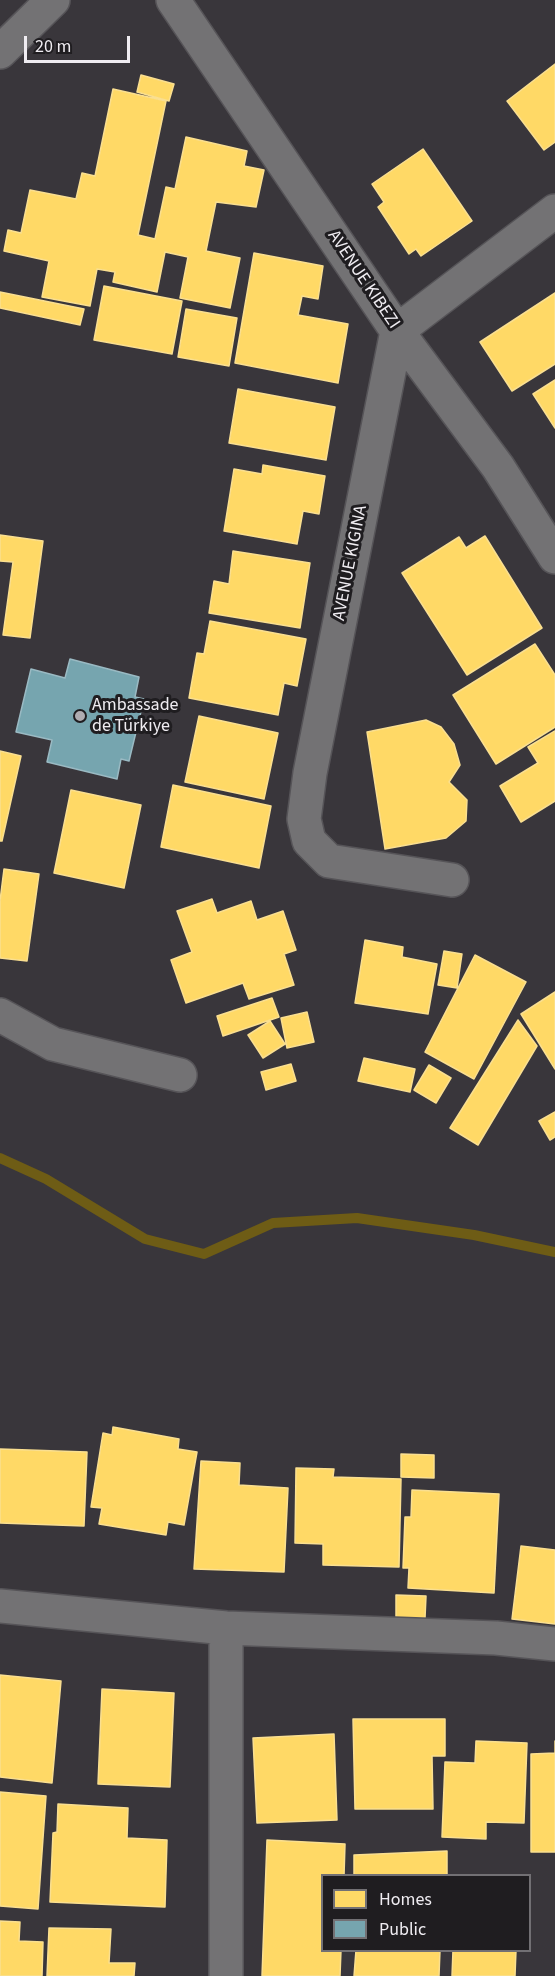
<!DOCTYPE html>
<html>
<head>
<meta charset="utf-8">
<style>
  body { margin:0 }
  #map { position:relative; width:555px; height:1976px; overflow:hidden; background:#39363b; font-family:"Source Sans 3",sans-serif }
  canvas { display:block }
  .legend { position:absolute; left:321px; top:1874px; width:210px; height:78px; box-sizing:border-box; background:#1f1d20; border:2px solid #727074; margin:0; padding:8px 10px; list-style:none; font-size:18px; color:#efecf1 }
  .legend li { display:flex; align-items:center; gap:12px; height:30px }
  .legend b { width:30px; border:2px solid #727074 }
  .scale { position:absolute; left:24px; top:36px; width:106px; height:27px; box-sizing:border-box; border:3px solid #efecf1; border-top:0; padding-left:8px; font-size:18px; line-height:21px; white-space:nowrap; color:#efecf1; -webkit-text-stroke:4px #1f1d20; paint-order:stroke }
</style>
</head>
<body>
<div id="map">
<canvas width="555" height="1976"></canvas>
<ul class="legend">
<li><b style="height:16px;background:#ffd966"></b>Homes</li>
<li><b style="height:16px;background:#76a5af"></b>Public</li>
</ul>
<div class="scale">20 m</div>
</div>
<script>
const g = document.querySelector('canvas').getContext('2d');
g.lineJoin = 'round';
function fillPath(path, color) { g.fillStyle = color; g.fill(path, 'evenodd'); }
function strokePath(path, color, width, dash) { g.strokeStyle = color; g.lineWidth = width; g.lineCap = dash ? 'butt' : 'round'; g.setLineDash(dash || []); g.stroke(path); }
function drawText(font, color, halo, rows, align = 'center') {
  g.font = font + ' "Source Sans 3",sans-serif'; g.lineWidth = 6; g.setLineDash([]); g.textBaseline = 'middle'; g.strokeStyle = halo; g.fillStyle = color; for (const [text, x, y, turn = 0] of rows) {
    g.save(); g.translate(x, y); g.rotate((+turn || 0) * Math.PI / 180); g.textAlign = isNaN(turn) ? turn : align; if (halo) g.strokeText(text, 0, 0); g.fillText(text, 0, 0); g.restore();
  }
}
const homes = new Path2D(`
  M555 64V142L544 150 507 101Z
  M141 75 174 84 169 101 137 92Z
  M113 89 166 101 138 235 155 239 166 187 175 189 186 137 247 151 244 166 264 170 256 207 216 202 206 251 240 258 230 308 180 298 188 257 165 252 157 292 113 282 115 272 97 269 90 306 42 297 49 261 4 251 8 230 21 233 30 190 76 199 82 173 95 176Z
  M423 149 472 221 421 256 416 249 409 254 378 207 384 202 372 184Z
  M254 253 323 266 318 299 302 296 298 315 348 324 338 383 235 363Z
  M104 286 182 301 172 354 94 340Z
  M0 292 84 309 80 325 0 308Z
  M555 293V364L512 391 480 342Z
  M186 309 237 318 229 366 178 357Z
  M555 380V428L533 394Z
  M238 389 335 407 326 460 229 443Z
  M263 465 325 476 319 514 303 511 297 544 224 531 234 469 262 474Z
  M0 535 43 541 30 638 3 635 13 562 0 561Z
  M485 536 542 628 467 675 402 573 459 537 466 548Z
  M233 551 310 563 300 628 209 613 214 581 229 584Z
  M210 621 306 639 297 686 284 683 278 715 189 698 197 653 204 654Z
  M535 644 555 675V727L496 764 453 695Z
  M199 716 278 733 264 799 185 782Z
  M426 720 441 727 454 744 460 765 449 782 467 800 466 821 446 838 385 849 367 732Z
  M555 731V801L521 822 500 786 538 763 528 747Z
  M0 751 21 756 2 841H0Z
  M173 785 271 806 259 868 161 847Z
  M71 790 141 805 124 888 54 873Z
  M4 869 39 874 27 961 0 958V901Z
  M212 899 217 913 251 901 257 920 283 911 296 950 284 954 294 985 249 999 243 983 186 1003 171 960 192 952 177 911Z
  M365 940 403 947 402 957 437 964 428 1014 355 1003Z
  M444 951 462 954 457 988 438 985Z
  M475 955 526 982 474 1079 425 1052Z
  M555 992V1069L521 1014Z
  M272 998 279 1017 223 1036 217 1016Z
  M307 1012 314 1042 287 1048 281 1018Z
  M518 1020 537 1046 478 1145 450 1128Z
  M270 1021 285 1044 263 1058 248 1035Z
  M364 1058 415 1069 410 1092 358 1081Z
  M291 1064 296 1081 266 1090 261 1072Z
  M429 1065 451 1078 436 1103 414 1090Z
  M555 1112V1137L550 1140 539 1121Z
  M113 1427 179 1439 178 1449 197 1452 184 1525 168 1522 166 1535 99 1524 102 1508 91 1507 103 1433 112 1435Z
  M0 1449 87 1452 84 1526 0 1523Z
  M401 1454 434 1455V1478L401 1477Z
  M201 1461 240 1463 239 1485 288 1488 284 1572 194 1569Z
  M296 1468 334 1469 333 1477 401 1479 399 1567 323 1565V1544L295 1543Z
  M412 1490 499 1494 494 1593 408 1588 409 1568H403L405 1517H411Z
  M521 1546 555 1550V1624L512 1619Z
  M396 1595 426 1596 425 1618H396Z
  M0 1675 61 1681 52 1783 0 1777Z
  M102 1689 174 1693 170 1787 98 1784Z
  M353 1719H445V1756H432L433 1809H355Z
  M334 1734 337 1820 257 1823 253 1738Z
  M476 1741 527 1743 524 1823 486 1822V1839L442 1837 445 1762 475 1763Z
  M555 1741V1852H531V1754L555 1753Z
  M0 1792 46 1796 38 1909 0 1906Z
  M58 1804 128 1808 127 1838 167 1840 165 1907 50 1902 53 1833 57 1832Z
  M267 1840 345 1844 344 1876H322V1950H341L340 1976H262Z
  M447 1851V1876H354V1855Z
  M0 1921 20 1922 19 1941 43 1942 42 1976H0Z
  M49 1928 111 1929 109 1963H135L134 1976H47Z
  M356 1950H440L439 1976H354Z
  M453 1950H516L515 1976H452Z`);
fillPath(homes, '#ffd966');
strokePath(homes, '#fadf90', 1.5);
const public = new Path2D(`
  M70 659 139 677 135 697 144 699 129 761 121 759 117 779 47 762 52 740 16 732 31 669 65 678Z`);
fillPath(public, '#76a5af');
strokePath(public, '#9abac3', 1.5);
strokePath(new Path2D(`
  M0 1158 46 1179 145 1239 204 1254 273 1223 357 1218 474 1235 555 1252`), '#6e5c15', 10);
const minor = new Path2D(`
  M173 0 397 331 498 467 555 557
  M0 52 53 0
  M452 880 329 861 309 841 304 819 310 773 397 331 555 211
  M0 1015 53 1044 180 1075
  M0 1606 226 1628 496 1638 555 1644
  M226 1976V1628`);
strokePath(minor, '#565458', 36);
strokePath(minor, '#737274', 33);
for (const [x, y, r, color] of [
  [80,716,6,"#afacb1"]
]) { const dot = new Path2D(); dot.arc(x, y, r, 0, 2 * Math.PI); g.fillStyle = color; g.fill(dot); strokePath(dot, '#1f1d20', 2); }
drawText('18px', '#efecf1', '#1f1d20', [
  ["AVENUE KIBEZI",363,280,56],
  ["AVENUE KIGINA",351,563,-79]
]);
drawText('18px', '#efecf1', '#1f1d20', [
  ["Ambassade",92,706],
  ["de Türkiye",92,727]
], 'left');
</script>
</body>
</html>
